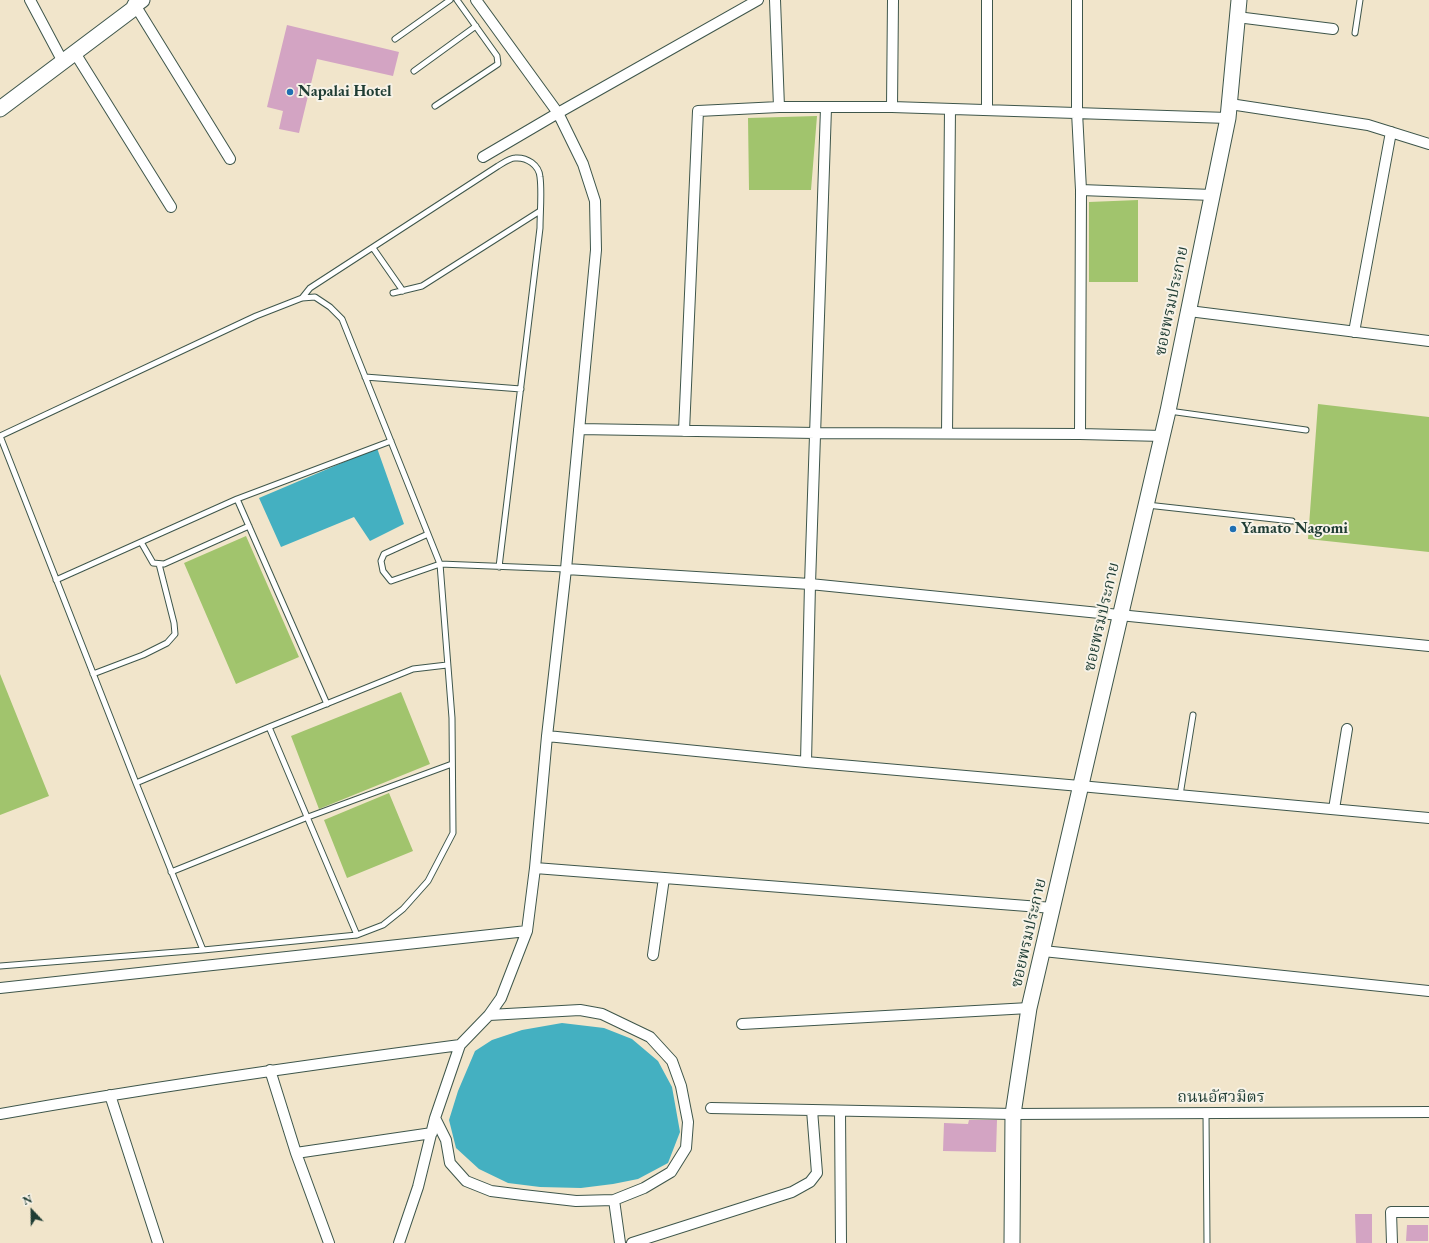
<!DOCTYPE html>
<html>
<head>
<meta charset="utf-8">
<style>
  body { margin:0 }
  #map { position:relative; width:1429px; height:1243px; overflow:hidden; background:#f1e5cb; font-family:"EB Garamond",serif }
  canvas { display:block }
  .north { position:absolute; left:12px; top:1191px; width:40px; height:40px; -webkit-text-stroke:3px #f7f3e8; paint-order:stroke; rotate:338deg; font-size:11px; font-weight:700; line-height:16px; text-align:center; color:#1f3d34 }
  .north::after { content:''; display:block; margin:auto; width:14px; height:18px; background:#1f3d34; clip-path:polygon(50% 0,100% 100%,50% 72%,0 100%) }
</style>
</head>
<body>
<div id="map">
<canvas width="1429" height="1243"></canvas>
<div class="north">N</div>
</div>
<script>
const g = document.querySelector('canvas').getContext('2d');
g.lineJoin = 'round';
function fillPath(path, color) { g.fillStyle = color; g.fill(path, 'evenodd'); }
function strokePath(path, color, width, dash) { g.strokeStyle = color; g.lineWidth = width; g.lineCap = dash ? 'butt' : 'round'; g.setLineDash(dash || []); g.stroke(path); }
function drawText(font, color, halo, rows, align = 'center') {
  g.font = font + ' "EB Garamond","Noto Serif Thai",serif'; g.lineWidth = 4; g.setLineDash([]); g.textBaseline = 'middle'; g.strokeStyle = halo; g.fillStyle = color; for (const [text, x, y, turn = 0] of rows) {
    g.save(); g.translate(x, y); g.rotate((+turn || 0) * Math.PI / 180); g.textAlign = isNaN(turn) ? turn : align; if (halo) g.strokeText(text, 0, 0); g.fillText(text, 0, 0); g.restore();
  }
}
fillPath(new Path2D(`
  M817 116 811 190H749L748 118Z
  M1138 200V282H1089V202Z
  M1318 404 1429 417V552L1308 539Z
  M246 536 299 657 236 684 184 563Z
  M0 674 49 796 0 815Z
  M401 692 430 764 319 809 291 736Z
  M389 793 413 851 347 878 324 820Z`), '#a1c46d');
fillPath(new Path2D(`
  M377 448 404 524 370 541 354 517 281 547 259 498Z
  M562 1023 604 1028 632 1039 658 1061 672 1087 680 1132 668 1163 638 1179 613 1184 581 1188 540 1187 508 1183 479 1169 456 1148 449 1120 458 1091 475 1051 492 1040 522 1030Z`), '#44b0c1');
fillPath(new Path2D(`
  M287 25 399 52 393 76 317 59 299 133 279 129 283 111 267 107Z
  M969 1120H997L996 1152 943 1151 944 1123 968 1124Z
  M1355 1214H1372V1243H1356Z
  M1407 1225H1428V1241H1406Z`), '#d3a4c3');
const lane = new Path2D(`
  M1355 33 1360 0
  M395 39 450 0
  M414 71 476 26
  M435 106 498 64 497 56 457 0
  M373 248 403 291
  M393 293 422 286 540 211
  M302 298 310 288 498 166C503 163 510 158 515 158 527 157 539 165 540 177 542 192 540 213 540 228L499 567
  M365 377 521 389
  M1169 411 1306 430
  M237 499 327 704
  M1147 505 1292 521
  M428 534 384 554 381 561 383 571 391 581 440 564 566 569
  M141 542 153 563 164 564 249 526
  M56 580 237 499 391 441
  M93 674 143 655 167 643 175 634 174 623 159 564
  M136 783 269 727
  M1180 795 1193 715
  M171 872 308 817 452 764
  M357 935 269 727 413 669 447 665
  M0 966 203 950 357 935 383 925 403 909 428 881 453 833 452 718 440 564 342 319 330 307 315 297 302 298 256 316 0 436 136 783 203 950
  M1206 1113 1207 1243`);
const street = new Path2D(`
  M30 0 63 62
  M775 0 779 107
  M1077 0V112L1081 190 1080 434
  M135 5 230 159
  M1237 17 1333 29
  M75 53 171 207
  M1230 104 1368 125 1429 144
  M892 107 893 0
  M987 110V0
  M483 157 558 113 758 0
  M1081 190 1212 195
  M1189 311 1429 341
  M1354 332 1391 132
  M579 429 815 433 1080 434 1163 436
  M684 431 698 111 779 107H892L1228 118
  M947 433 950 109
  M566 569 810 584 1429 646
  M547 736 806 762 1080 786 1429 818
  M806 762 810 584 826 108
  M1334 809 1347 729
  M535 868 1053 908
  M1043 951 1429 991
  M653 955 664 878
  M0 988 527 931
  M742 1024 1029 1008
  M270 1070 296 1153 329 1243
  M110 1095 158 1243
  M711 1108 812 1110
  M840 1111 841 1243
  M0 1114C153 1087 306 1065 460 1045
  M435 1118 446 1140 450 1163 466 1181 491 1191 523 1195 576 1201 614 1200 644 1188 671 1172 686 1148 688 1122 681 1086 672 1061 650 1037 602 1014 580 1010 489 1015
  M296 1153 432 1133
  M614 1200 620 1243
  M399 1243 418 1187 435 1118 460 1045 489 1015 501 998 527 931 535 868 547 736 566 569 596 250 595 201 583 164 558 113 476 0
  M632 1243 792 1192 810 1182 817 1173 812 1110 1013 1114 1429 1112
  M1392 1243 1391 1212H1429`);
const secondary = new Path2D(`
  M0 109 133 9 135 5 142 0
  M1012 1243 1013 1114 1029 1008 1168 411 1228 118 1239 0`);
strokePath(lane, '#3e564b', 7);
strokePath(street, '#3e564b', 12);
strokePath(secondary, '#3e564b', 17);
strokePath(lane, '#fff', 5);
strokePath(street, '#fff', 10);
strokePath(secondary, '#fff', 15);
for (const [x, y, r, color] of [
  [290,92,4,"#1f6fb2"],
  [1233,529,4,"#1f6fb2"]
]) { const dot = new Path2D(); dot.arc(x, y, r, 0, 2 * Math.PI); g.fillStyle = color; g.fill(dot); strokePath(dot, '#f7f3e8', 1.5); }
drawText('bold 16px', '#1f3d34', '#f7f3e8', [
  ["Napalai Hotel",298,92],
  ["Yamato Nagomi",1241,529]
], 'left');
drawText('16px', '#1f3d34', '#f7f3e8', [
  ["ซอยพรมประกาย",1172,301,-78],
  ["ซอยพรมประกาย",1102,617,-77],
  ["ซอยพรมประกาย",1029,933,-77],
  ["ถนนอัศวมิตร",1221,1098]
]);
</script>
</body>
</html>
